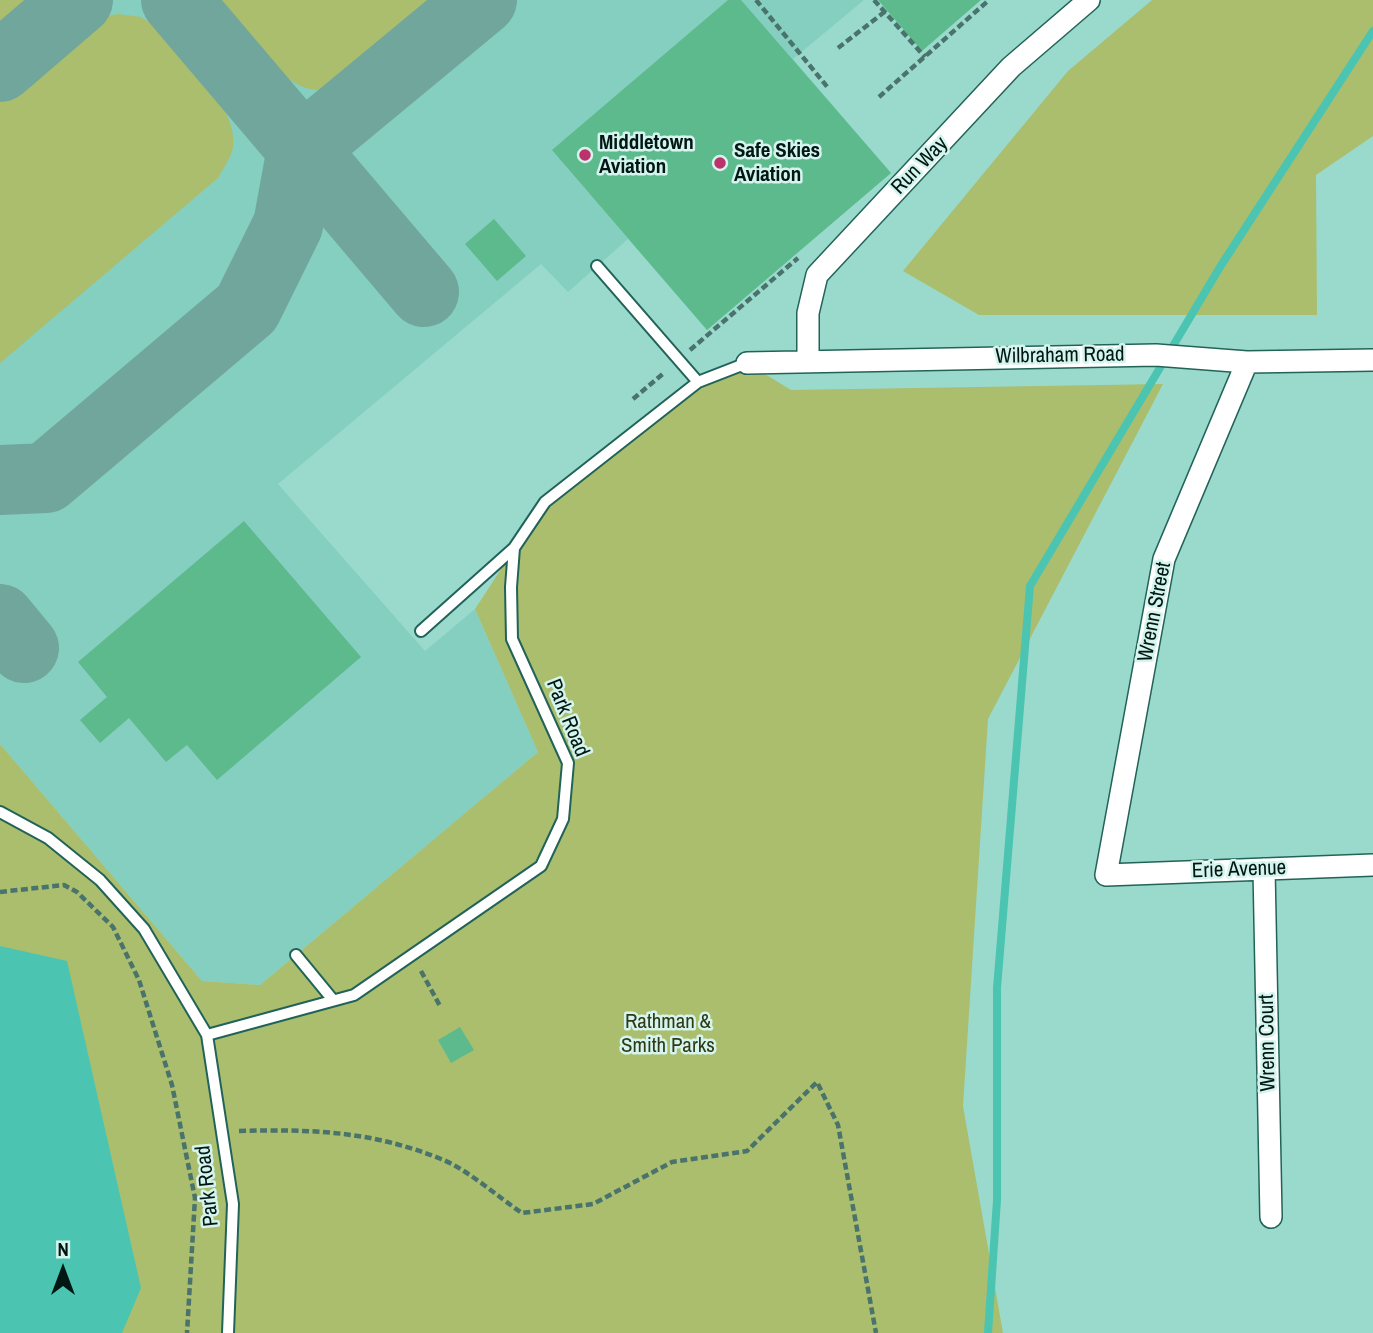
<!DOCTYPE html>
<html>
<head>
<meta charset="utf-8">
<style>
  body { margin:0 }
  #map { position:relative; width:1373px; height:1333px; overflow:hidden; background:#9adacd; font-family:"Archivo Narrow",sans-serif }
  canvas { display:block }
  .north { position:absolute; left:28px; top:1235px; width:70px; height:70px; -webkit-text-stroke:5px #d4f4ed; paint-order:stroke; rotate:0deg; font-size:19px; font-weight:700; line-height:28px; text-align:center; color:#001713 }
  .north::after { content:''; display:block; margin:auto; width:24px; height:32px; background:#001713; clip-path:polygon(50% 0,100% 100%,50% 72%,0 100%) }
</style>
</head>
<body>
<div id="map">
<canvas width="1373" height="1333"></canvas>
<div class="north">N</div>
</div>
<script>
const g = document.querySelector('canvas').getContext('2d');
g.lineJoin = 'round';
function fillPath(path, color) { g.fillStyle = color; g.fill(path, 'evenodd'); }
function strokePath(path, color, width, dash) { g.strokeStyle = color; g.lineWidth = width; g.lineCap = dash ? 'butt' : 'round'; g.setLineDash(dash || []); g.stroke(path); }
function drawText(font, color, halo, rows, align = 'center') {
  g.font = font + ' "Archivo Narrow",sans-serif'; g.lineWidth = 5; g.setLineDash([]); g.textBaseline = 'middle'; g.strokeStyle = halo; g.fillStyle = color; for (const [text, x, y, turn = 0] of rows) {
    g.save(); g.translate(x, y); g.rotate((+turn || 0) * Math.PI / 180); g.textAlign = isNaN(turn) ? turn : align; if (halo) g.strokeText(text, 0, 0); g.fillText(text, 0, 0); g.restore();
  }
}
fillPath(new Path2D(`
  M0 0H864L793 59 891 173 707 330 628 239 568 292 541 264 278 484 425 651 475 609 538 752 260 985 202 981 0 744Z`), '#85cfc0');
fillPath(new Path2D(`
  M0 0H39L0 34Z
  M216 0H442L341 84C335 86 327 90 320 90 281 91 240 27 216 0Z
  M1152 0H1373V136L1316 175 1317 315H979L903 271 1068 71Z
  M118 14 141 17 154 25C179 54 240 106 233 148 231 157 223 169 218 178L0 363V100L96 18Z
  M747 363 791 390 1163 384 988 719 963 1106 1003 1333H0V744L202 981 260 985 538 752 475 609 545 502 698 382Z`), '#aabe6e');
fillPath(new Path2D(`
  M0 946 67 961 141 1288 122 1333H0Z`), '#4bc5b1');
strokePath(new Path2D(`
  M988 1333 997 1200V988L1030 586 1220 267 1373 31`), '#4bc5b1', 8);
strokePath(new Path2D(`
  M176 0 424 292
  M0 67 78 0
  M0 480 46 478 247 308 288 225 302 149 482 0
  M0 619 24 648`), '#71a69c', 70);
fillPath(new Path2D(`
  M728 0H741L891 173 707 330 552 150Z
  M878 0H981L922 51Z
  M494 219 526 256 497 281 465 244Z
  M244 521 361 657 217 780 187 745 166 762 129 718 100 743 80 720 107 697 78 662Z
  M460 1027 474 1050 451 1063 438 1040Z`), '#5dba8d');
const lane = new Path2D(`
  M597 266 698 382
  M421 631 514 548
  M0 812 48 838 100 880 144 929 207 1035 233 1204 228 1333
  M296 955 333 1000
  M207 1035 354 995 541 866 563 819 568 763 512 639 511 587 514 548 545 502 698 382 747 363`);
const street = new Path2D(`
  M808 361V313L817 275 1011 67 1089 0
  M1247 362 1164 559 1106 875 1373 865
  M747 363 1156 355 1247 362 1373 360
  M1264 869 1271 1217`);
strokePath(lane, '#226359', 14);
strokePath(street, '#226359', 24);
strokePath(new Path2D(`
  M756 0 829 89
  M874 0 925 57
  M838 48 887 10
  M879 97 989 0
  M690 350 798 258
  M633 399 665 372
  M0 892 64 885 77 892 113 927 139 980 172 1085 195 1198 187 1333
  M421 971 440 1006
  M239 1131C312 1129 372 1131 441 1159 467 1169 498 1197 522 1213L593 1204 672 1162 747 1151 817 1082 838 1125 876 1333`), '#49736b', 4.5, [7, 3.5]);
strokePath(lane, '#fff', 10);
strokePath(street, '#fff', 21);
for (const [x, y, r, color] of [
  [585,155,7,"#bc326a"],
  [720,163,7,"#bc326a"]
]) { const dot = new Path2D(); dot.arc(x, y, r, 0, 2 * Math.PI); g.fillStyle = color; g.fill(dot); strokePath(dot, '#d4f4ed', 2.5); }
drawText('bold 21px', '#001713', '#d4f4ed', [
  ["Middletown",599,143],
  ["Aviation",599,167],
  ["Safe Skies",734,151],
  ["Aviation",734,175]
], 'left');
drawText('21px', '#001713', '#d4f4ed', [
  ["Run Way",920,166,-46],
  ["Wilbraham Road",1060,356,-1],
  ["Wrenn Street",1155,612,-79],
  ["Park Road",567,718,68],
  ["Erie Avenue",1239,870,-2],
  ["Wrenn Court",1268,1043,-91],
  ["Park Road",208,1186,-96]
]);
drawText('21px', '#303814', '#d4f4ed', [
  ["Rathman &",668,1022],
  ["Smith Parks",668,1046]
]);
</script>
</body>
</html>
